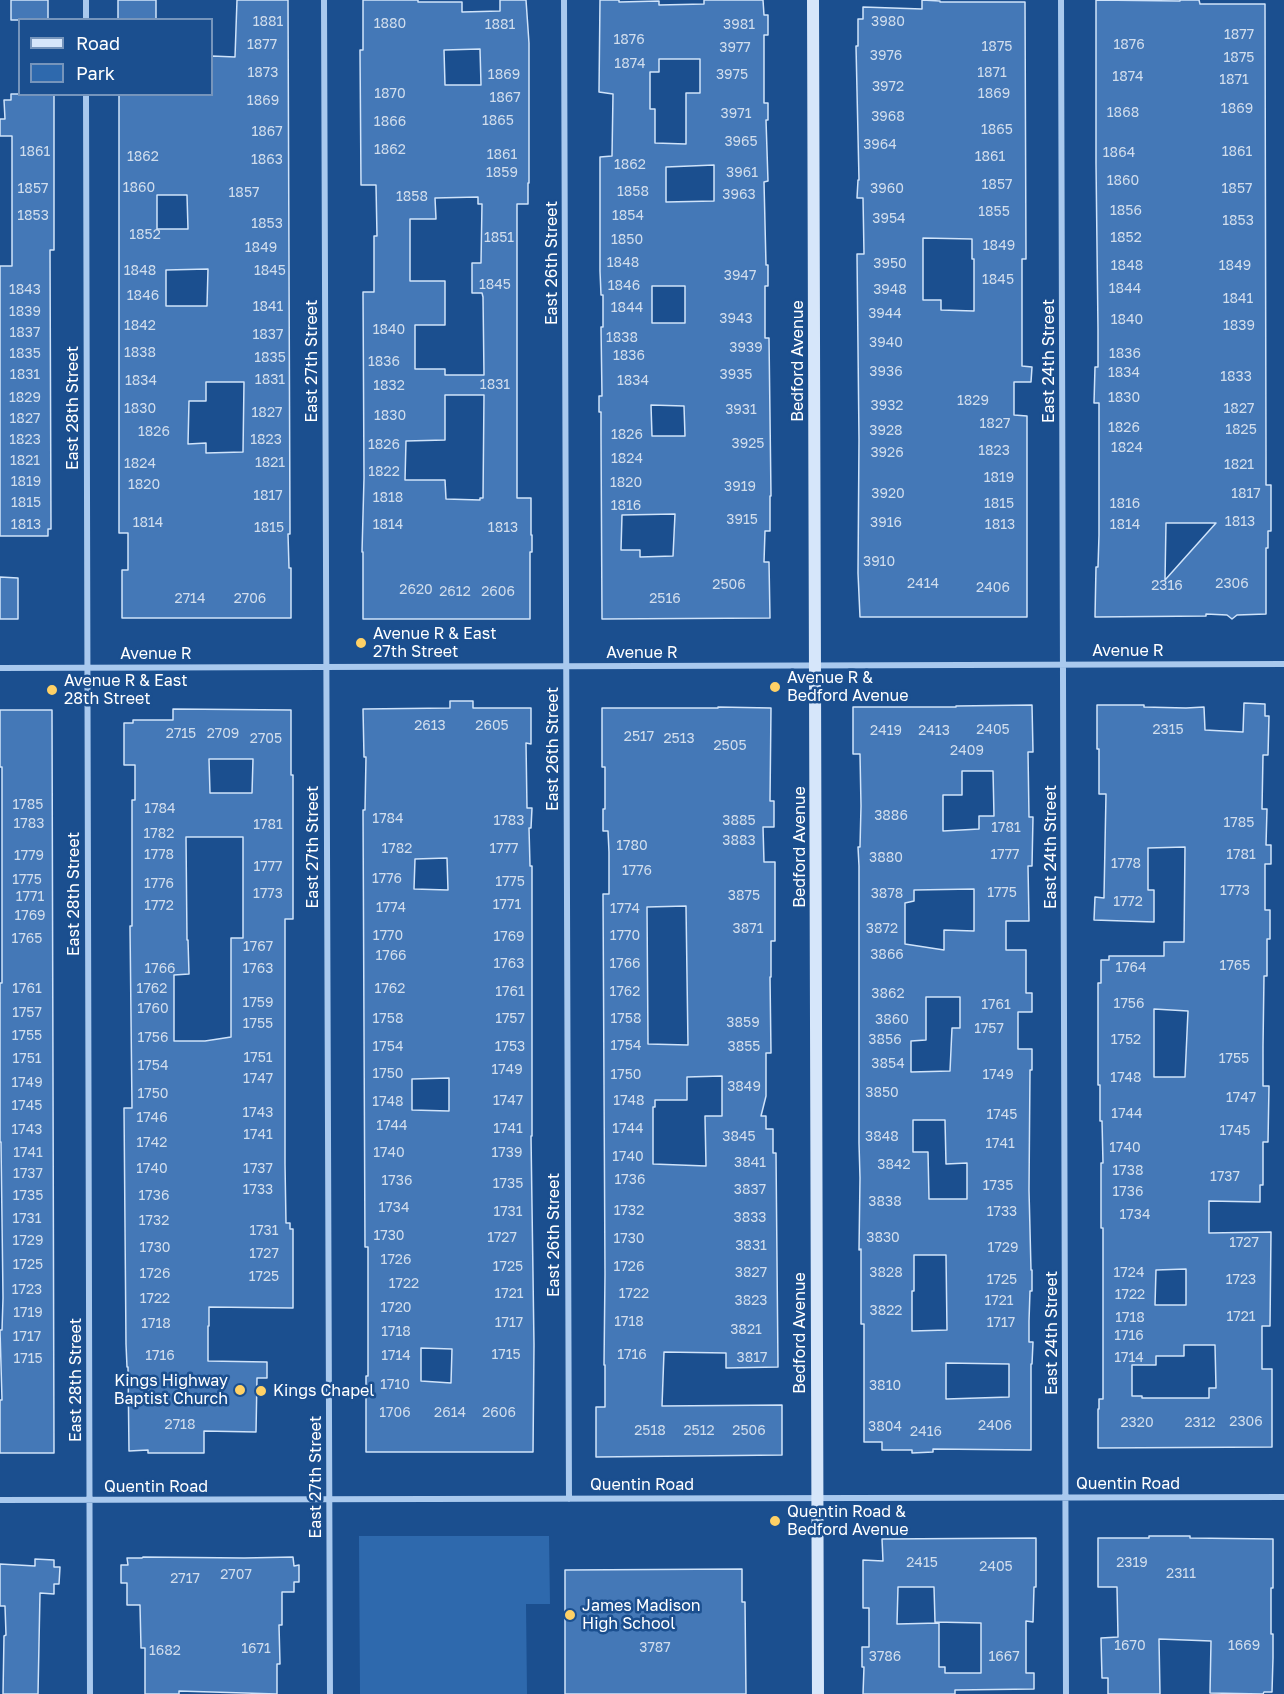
<!DOCTYPE html>
<html>
<head>
<meta charset="utf-8">
<style>
  body { margin:0 }
  #map { position:relative; width:1284px; height:1694px; overflow:hidden; background:#1b4f8f; font-family:"Golos Text",sans-serif }
  canvas { display:block }
  .legend { position:absolute; left:18px; top:18px; width:195px; height:78px; box-sizing:border-box; background:#1b4f8f; border:2px solid #7695bc; margin:0; padding:8px 10px; list-style:none; font-size:18px; color:#fff }
  .legend li { display:flex; align-items:center; gap:12px; height:30px }
  .legend b { width:30px; border:2px solid #7695bc }
</style>
</head>
<body>
<div id="map">
<canvas width="1284" height="1694"></canvas>
<ul class="legend">
<li><b style="height:8px;background:#d6e6fa"></b>Road</li>
<li><b style="height:16px;background:#2e69ad"></b>Park</li>
</ul>
</div>
<script>
const g = document.querySelector('canvas').getContext('2d');
g.lineJoin = 'round';
function fillPath(path, color) { g.fillStyle = color; g.fill(path, 'evenodd'); }
function strokePath(path, color, width, dash) { g.strokeStyle = color; g.lineWidth = width; g.lineCap = dash ? 'butt' : 'round'; g.setLineDash(dash || []); g.stroke(path); }
function drawText(font, color, halo, rows, align = 'center') {
  g.font = font + ' "Golos Text",sans-serif'; g.lineWidth = 5; g.setLineDash([]); g.textBaseline = 'middle'; g.strokeStyle = halo; g.fillStyle = color; for (const [text, x, y, turn = 0] of rows) {
    g.save(); g.translate(x, y); g.rotate((+turn || 0) * Math.PI / 180); g.textAlign = isNaN(turn) ? turn : align; if (halo) g.strokeText(text, 0, 0); g.fillText(text, 0, 0); g.restore();
  }
}
fillPath(new Path2D(`
  M359 1536H549L550 1604H526L527 1694H360Z`), '#2e69ad');
const building = new Path2D(`
  M11 0H48V20H11Z
  M118 0H156V20H118Z
  M237 0H288L290 534H288L289 568H291V618H122V570H128V533H119V94H212V56L235 57ZM157 195H187L188 229H157ZM208 269 207 306H166V270ZM206 382H244L243 452 206 453V443L188 444 189 401H206Z
  M363 0H418V2H462V12L500 11V0H526L529 43V183H528V204H517V498H531V535H532V552H530V619H363V552H362L364 478 363 292H374V236H377L376 185H361L360 50H363ZM480 49 481 85H445L444 50ZM478 197V204H482L481 263H472V293H482L483 297 484 375H445V369H415V325H445V281H410V219H436L435 198ZM445 395H484L483 498H480V500L446 499 445 480H405L406 441 445 440Z
  M600 0H619V2L659 1V5L704 4V0H763L764 15H768V35H764V103H768V120H766L768 181 764 182 766 265H768V286H765V338H769L771 496H770V531H765L764 562H769L770 618 602 619 601 435V412H599V396H602L601 327H603V295H601L600 271V157L612 156 613 94 599 92ZM659 59H700V93H686V144L655 143V109H650V72H659ZM714 165V201L666 202V167ZM652 286H685V323H652ZM651 405 684 406 685 436H652ZM675 514 673 556 640 557V550H621L622 515Z
  M922 0 940 1V2H1025L1026 259H1022V366L1032 367 1031 382H1014V415L1027 416V617H860L858 573 859 440 857 254H864L863 198H857L858 180H859L856 46H858V19H863V7L922 9ZM923 238 972 239V259H974V311L941 310V300H923Z
  M1096 0 1180 1V0H1199L1200 4H1265L1266 459V485H1271V531H1268V548H1266V614L1237 615 1232 619 1227 615 1206 614V616L1095 617 1096 567H1098L1099 535V403H1094L1095 367H1098V329L1096 163ZM1166 523H1216L1165 580Z
  M11 94H54V250H50L51 529H48V536H0V266H12V136H0V119H5L4 100H11Z
  M0 577 18 578V619H0Z
  M450 701H473V708H531V744L526 743 527 808H532L531 828H529L530 866H532V1136H531L534 1345 533 1452H366V1376H368V1247H365L363 810H365L366 757H364L363 709 450 708ZM447 858 448 890 414 889 415 859ZM449 1078V1111L412 1110V1079ZM421 1348 452 1349 451 1383 421 1381Z
  M1244 703 1265 704V716H1269L1268 755H1263L1262 809H1267L1266 845H1271V864H1265V910H1270V939H1267V976H1264L1263 1046V1086H1269L1268 1142H1263V1185H1260V1202L1209 1201V1233L1271 1232 1270 1326H1262V1369H1272V1447L1098 1448V1409H1099V1399H1103V1228H1101V1163H1103L1102 1121H1100V1085H1098V983H1101V960H1109V956H1164V942H1184L1185 847 1148 848V890H1154V922L1094 920 1095 897 1104 898V896L1106 794H1099V749H1097V705H1144V707L1186 708 1204 707 1205 730 1243 732ZM1154 1009 1188 1011 1185 1077H1154ZM1186 1269V1305H1155L1156 1270ZM1184 1345H1215L1216 1388H1209V1398H1142V1396H1132V1365H1156V1356H1184Z
  M1032 705 1033 752H1028L1029 817H1033L1032 866H1028L1029 921H1006V950H1026V993H1032V1012H1018V1049H1032V1070H1030L1029 1190 1031 1270H1032V1291H1030L1029 1321V1342H1033L1032 1364H1031V1450L933 1449V1452L912 1453V1450H882V1442H864V1324H861V1249L859 1250 860 1178 859 1143V866L858 847H860L861 806 860 754H853V707H956V706ZM962 771H993L994 816H979V829L943 831V795H962ZM974 889V931L944 930V950L905 944V903L914 901V890ZM926 997H960V1028H952L950 1071 911 1072V1041L926 1040ZM913 1120H945L946 1164 967 1163V1199H929L928 1152H913ZM914 1255H946L947 1330 912 1331V1291H914ZM946 1363 1009 1364V1397L946 1399Z
  M718 707 771 708 770 801H774V827H763L764 862H775V941H771V977H770L771 1053H766V1096L761 1116H766V1129H773V1153H776L778 1367 726 1368V1353L664 1352 662 1406 782 1405V1455L596 1457V1407H605V1365H604L605 1274 603 894H609V852L608 831H603V809H605V767H602V708H718ZM686 906 688 1045 648 1044 647 907ZM722 1076V1116H705L706 1166 653 1164V1107H655V1100H687V1077Z
  M173 709 291 710V775H293V919H285V1164L286 1223H290V1229H293V1308L209 1307V1326H208V1361L267 1362V1378H257L256 1432 204 1431V1453H148V1450L129 1451 128 1367H127L126 1344 124 1108H132L130 926H132V800H135V765H124V723H133V720H173ZM209 759H253L252 793H210ZM186 837H243V938H231V1037L205 1041H174V975L189 974 188 940H187Z
  M0 710H52L54 1453H0V1400H2L0 1330H2L3 1298 1 1142H0V983H2V767H0Z
  M1149 1536H1190V1538L1273 1539V1588H1271V1634H1273V1658L1272 1692H1264L1263 1694 1210 1693 1211 1641 1159 1639 1160 1694H1108V1678H1102L1101 1638 1118 1637 1117 1587H1098V1538H1149Z
  M1036 1538V1587H1034L1033 1622 1026 1621V1673H1034V1689L955 1690V1694H863L864 1667H862V1647H869V1608H863V1560L883 1561 882 1539ZM898 1587H934L935 1622 981 1623V1673H945V1667H939V1623L897 1624Z
  M143 1557 244 1558 293 1557 294 1566 299 1565V1582H294V1592H282V1625H279L280 1664H277V1694L179 1691V1694H145V1648H141L140 1605H127V1583H121V1565H128L127 1558H142Z
  M35 1559 54 1560V1567H60L59 1584H54V1594L40 1593 38 1694H3L4 1636 6 1635 5 1606H0V1564L35 1566Z
  M742 1569V1602H745L746 1694H565V1570Z`);
fillPath(building, '#4478b7');
strokePath(building, '#cfe3fa', 1.5);
strokePath(new Path2D(`
  M86 0V20
  M324 0 330 1694
  M564 0 569 1499
  M1061 0 1066 1694
  M86 94 90 1694
  M0 668 1284 664
  M0 1500 1284 1497`), '#a9c9ee', 6);
strokePath(new Path2D(`
  M813 0 818 1694`), '#d6e6fa', 12);
for (const [x, y, r, color] of [
  [361,643,6,"#ffd166"],
  [775,687,6,"#ffd166"],
  [52,690,6,"#ffd166"],
  [240,1390,6,"#ffd166"],
  [261,1391,6,"#ffd166"],
  [775,1521,6,"#ffd166"],
  [570,1615,6,"#ffd166"]
]) { const dot = new Path2D(); dot.arc(x, y, r, 0, 2 * Math.PI); g.fillStyle = color; g.fill(dot); strokePath(dot, '#1b4f8f', 2); }
drawText('14px', '#d0dded', null, [
  ["1881",268,22],
  ["3980",888,22],
  ["1880",390,24],
  ["1881",500,25],
  ["3981",739,25],
  ["1877",1239,35],
  ["1876",629,40],
  ["1877",262,45],
  ["1876",1129,45],
  ["1875",997,47],
  ["3977",735,48],
  ["3976",886,56],
  ["1875",1239,58],
  ["1874",630,64],
  ["1873",263,73],
  ["1871",992,73],
  ["1869",504,75],
  ["3975",732,75],
  ["1874",1128,77],
  ["1871",1234,80],
  ["3972",888,87],
  ["1870",390,94],
  ["1869",994,94],
  ["1867",505,98],
  ["1869",263,101],
  ["1869",1237,109],
  ["1868",1123,113],
  ["3971",736,114],
  ["3968",888,117],
  ["1865",498,121],
  ["1866",390,122],
  ["1865",997,130],
  ["1867",267,132],
  ["3965",741,142],
  ["3964",880,145],
  ["1862",390,150],
  ["1861",35,152],
  ["1861",1237,152],
  ["1864",1119,153],
  ["1861",502,155],
  ["1862",143,157],
  ["1861",990,157],
  ["1863",267,160],
  ["1862",630,165],
  ["1859",502,173],
  ["3961",742,173],
  ["1860",1123,181],
  ["1857",997,185],
  ["1860",139,188],
  ["1857",33,189],
  ["3960",887,189],
  ["1857",1237,189],
  ["1858",633,192],
  ["1857",244,193],
  ["3963",739,195],
  ["1858",412,197],
  ["1856",1126,211],
  ["1855",994,212],
  ["1853",33,216],
  ["1854",628,216],
  ["3954",889,219],
  ["1853",1238,221],
  ["1853",267,224],
  ["1852",145,235],
  ["1851",499,238],
  ["1852",1126,238],
  ["1850",627,240],
  ["1849",999,246],
  ["1849",261,248],
  ["1848",623,263],
  ["3950",890,264],
  ["1848",1127,266],
  ["1849",1235,266],
  ["1848",140,271],
  ["1845",270,271],
  ["3947",740,276],
  ["1845",998,280],
  ["1845",495,285],
  ["1846",624,286],
  ["1844",1125,289],
  ["1843",25,290],
  ["3948",890,290],
  ["1846",143,296],
  ["1841",1238,299],
  ["1841",268,307],
  ["1844",627,308],
  ["1839",25,312],
  ["3944",885,314],
  ["3943",736,319],
  ["1840",1127,320],
  ["1842",140,326],
  ["1839",1239,326],
  ["1840",389,330],
  ["1837",25,333],
  ["1837",268,335],
  ["1838",622,338],
  ["3940",886,343],
  ["3939",746,348],
  ["1838",140,353],
  ["1835",25,354],
  ["1836",1125,354],
  ["1836",629,356],
  ["1835",270,358],
  ["1836",384,362],
  ["3936",886,372],
  ["1834",1124,373],
  ["1831",25,375],
  ["3935",736,375],
  ["1833",1236,377],
  ["1831",270,380],
  ["1834",141,381],
  ["1834",633,381],
  ["1831",495,385],
  ["1832",389,386],
  ["1829",25,398],
  ["1830",1124,398],
  ["1829",973,401],
  ["3932",887,406],
  ["1830",140,409],
  ["1827",1239,409],
  ["3931",741,410],
  ["1827",267,413],
  ["1830",390,416],
  ["1827",25,419],
  ["1827",995,424],
  ["1826",1124,428],
  ["1825",1241,430],
  ["3928",886,431],
  ["1826",154,432],
  ["1826",627,435],
  ["1823",25,440],
  ["1823",266,440],
  ["3925",748,444],
  ["1826",384,445],
  ["1824",1127,448],
  ["1823",994,451],
  ["3926",887,453],
  ["1824",627,459],
  ["1821",25,461],
  ["1821",270,463],
  ["1824",140,464],
  ["1821",1239,465],
  ["1822",384,472],
  ["1819",999,478],
  ["1819",26,482],
  ["1820",626,483],
  ["1820",144,485],
  ["3919",740,487],
  ["3920",888,494],
  ["1817",1246,494],
  ["1817",268,496],
  ["1818",388,498],
  ["1815",26,503],
  ["1815",999,504],
  ["1816",1125,504],
  ["1816",626,506],
  ["3915",742,520],
  ["1813",1240,522],
  ["1814",148,523],
  ["3916",886,523],
  ["1813",26,525],
  ["1814",388,525],
  ["1813",1000,525],
  ["1814",1125,525],
  ["1815",269,528],
  ["1813",503,528],
  ["3910",879,562],
  ["2414",923,584],
  ["2306",1232,584],
  ["2506",729,585],
  ["2316",1167,586],
  ["2406",993,588],
  ["2620",416,590],
  ["2612",455,592],
  ["2606",498,592],
  ["2714",190,599],
  ["2706",250,599],
  ["2516",665,599],
  ["2613",430,726],
  ["2605",492,726],
  ["2405",993,730],
  ["2315",1168,730],
  ["2419",886,731],
  ["2413",934,731],
  ["2715",181,734],
  ["2709",223,734],
  ["2517",639,737],
  ["2705",266,739],
  ["2513",679,739],
  ["2505",730,746],
  ["2409",967,751],
  ["1785",28,805],
  ["1784",160,809],
  ["3886",891,816],
  ["1784",388,819],
  ["1783",509,821],
  ["3885",739,821],
  ["1785",1239,823],
  ["1783",29,824],
  ["1781",268,825],
  ["1781",1006,828],
  ["1782",159,834],
  ["3883",739,841],
  ["1780",632,846],
  ["1782",397,849],
  ["1777",504,849],
  ["1778",159,855],
  ["1777",1005,855],
  ["1781",1241,855],
  ["1779",29,856],
  ["3880",886,858],
  ["1778",1126,864],
  ["1777",268,867],
  ["1776",637,871],
  ["1776",387,879],
  ["1775",27,880],
  ["1775",510,882],
  ["1776",159,884],
  ["1773",1235,891],
  ["1775",1002,893],
  ["1773",268,894],
  ["3878",887,894],
  ["3875",744,896],
  ["1771",30,897],
  ["1772",1128,902],
  ["1771",507,905],
  ["1772",159,906],
  ["1774",391,908],
  ["1774",625,909],
  ["1769",30,916],
  ["3871",748,929],
  ["3872",882,929],
  ["1770",388,936],
  ["1770",625,936],
  ["1769",509,937],
  ["1765",27,939],
  ["1767",258,947],
  ["3866",887,955],
  ["1766",391,956],
  ["1763",509,964],
  ["1766",625,964],
  ["1765",1235,966],
  ["1764",1131,968],
  ["1766",160,969],
  ["1763",258,969],
  ["1761",27,989],
  ["1762",152,989],
  ["1762",390,989],
  ["1761",510,992],
  ["1762",625,992],
  ["3862",888,994],
  ["1759",258,1003],
  ["1756",1129,1004],
  ["1761",996,1005],
  ["1760",153,1009],
  ["1757",27,1013],
  ["1758",388,1019],
  ["1757",510,1019],
  ["1758",626,1019],
  ["3860",892,1020],
  ["3859",743,1023],
  ["1755",258,1024],
  ["1757",989,1029],
  ["1755",27,1036],
  ["1756",153,1038],
  ["3856",885,1040],
  ["1752",1126,1040],
  ["1754",626,1046],
  ["1754",388,1047],
  ["1753",510,1047],
  ["3855",744,1047],
  ["1751",258,1058],
  ["1751",27,1059],
  ["1755",1234,1059],
  ["3854",888,1064],
  ["1754",153,1066],
  ["1749",507,1070],
  ["1750",388,1074],
  ["1750",626,1075],
  ["1749",998,1075],
  ["1748",1126,1078],
  ["1747",258,1079],
  ["1749",27,1083],
  ["3849",744,1087],
  ["3850",882,1093],
  ["1750",153,1094],
  ["1747",1241,1098],
  ["1747",508,1101],
  ["1748",629,1101],
  ["1748",388,1102],
  ["1745",27,1106],
  ["1743",258,1113],
  ["1744",1127,1114],
  ["1745",1002,1115],
  ["1746",152,1118],
  ["1744",392,1126],
  ["1741",508,1129],
  ["1744",628,1129],
  ["1743",27,1130],
  ["1745",1235,1131],
  ["1741",258,1135],
  ["3845",739,1137],
  ["3848",882,1137],
  ["1742",152,1143],
  ["1741",1000,1144],
  ["1740",1125,1148],
  ["1741",28,1153],
  ["1740",389,1153],
  ["1739",507,1153],
  ["1740",628,1157],
  ["3841",750,1163],
  ["3842",894,1165],
  ["1740",152,1169],
  ["1737",258,1169],
  ["1738",1128,1171],
  ["1737",28,1174],
  ["1737",1225,1177],
  ["1736",630,1180],
  ["1736",397,1181],
  ["1735",508,1184],
  ["1735",998,1186],
  ["1733",258,1190],
  ["3837",750,1190],
  ["1736",1128,1192],
  ["1735",28,1196],
  ["1736",154,1196],
  ["3838",885,1202],
  ["1734",394,1208],
  ["1732",629,1211],
  ["1731",508,1212],
  ["1733",1002,1212],
  ["1734",1135,1215],
  ["3833",750,1218],
  ["1731",27,1219],
  ["1732",154,1221],
  ["1731",264,1231],
  ["1730",389,1236],
  ["1727",502,1238],
  ["3830",883,1238],
  ["1730",629,1239],
  ["1729",28,1241],
  ["1727",1244,1243],
  ["3831",751,1246],
  ["1730",155,1248],
  ["1729",1003,1248],
  ["1727",264,1254],
  ["1726",396,1260],
  ["1725",28,1265],
  ["1725",508,1267],
  ["1726",629,1267],
  ["3827",751,1273],
  ["3828",886,1273],
  ["1724",1129,1273],
  ["1726",155,1274],
  ["1725",264,1277],
  ["1725",1002,1280],
  ["1723",1241,1280],
  ["1722",404,1284],
  ["1723",27,1290],
  ["1721",509,1294],
  ["1722",634,1294],
  ["1722",1130,1295],
  ["1722",155,1299],
  ["3823",751,1301],
  ["1721",999,1301],
  ["1720",396,1308],
  ["3822",886,1311],
  ["1719",28,1313],
  ["1721",1241,1317],
  ["1718",1130,1318],
  ["1718",629,1322],
  ["1717",509,1323],
  ["1717",1001,1323],
  ["1718",156,1324],
  ["3821",746,1330],
  ["1718",396,1332],
  ["1716",1129,1336],
  ["1717",27,1337],
  ["1715",506,1355],
  ["1716",632,1355],
  ["1716",160,1356],
  ["1714",396,1356],
  ["3817",752,1358],
  ["1714",1129,1358],
  ["1715",28,1359],
  ["1710",395,1385],
  ["3810",885,1386],
  ["1706",395,1413],
  ["2614",450,1413],
  ["2606",499,1413],
  ["2306",1246,1422],
  ["2320",1137,1423],
  ["2312",1200,1423],
  ["2718",180,1425],
  ["2406",995,1426],
  ["3804",885,1427],
  ["2518",650,1431],
  ["2512",699,1431],
  ["2506",749,1431],
  ["2416",926,1432],
  ["2415",922,1563],
  ["2319",1132,1563],
  ["2405",996,1567],
  ["2311",1181,1574],
  ["2707",236,1575],
  ["2717",185,1579],
  ["1670",1130,1646],
  ["1669",1244,1646],
  ["3787",655,1648],
  ["1671",256,1649],
  ["1682",165,1651],
  ["3786",885,1657],
  ["1667",1004,1657]
]);
drawText('16px', '#fff', '#1b4f8f', [
  ["East 26th Street",552,263,-90],
  ["East 27th Street",312,361,-90],
  ["Bedford Avenue",798,361,-90],
  ["East 24th Street",1049,361,-90],
  ["East 28th Street",73,408,-90],
  ["Avenue R",1128,651],
  ["Avenue R",642,653],
  ["Avenue R",156,654],
  ["East 26th Street",553,749,-90],
  ["East 27th Street",313,847,-90],
  ["Bedford Avenue",800,847,-90],
  ["East 24th Street",1051,847,-90],
  ["East 28th Street",74,894,-90],
  ["East 26th Street",554,1235,-90],
  ["Bedford Avenue",800,1333,-90],
  ["East 24th Street",1052,1333,-90],
  ["East 28th Street",76,1380,-90],
  ["East 27th Street",316,1477,-90],
  ["Quentin Road",1128,1484],
  ["Quentin Road",642,1485],
  ["Quentin Road",156,1487]
]);
drawText('16px', '#fff', '#1b4f8f', [
  ["Avenue R & East",373,634],
  ["27th Street",373,652],
  ["Avenue R &",787,678],
  ["Bedford Avenue",787,696],
  ["Avenue R & East",64,681],
  ["28th Street",64,699],
  ["Kings Highway",228,1381,"right"],
  ["Baptist Church",228,1399,"right"],
  ["Kings Chapel",273,1391],
  ["Quentin Road &",787,1512],
  ["Bedford Avenue",787,1530],
  ["James Madison",582,1606],
  ["High School",582,1624]
], 'left');
</script>
</body>
</html>
